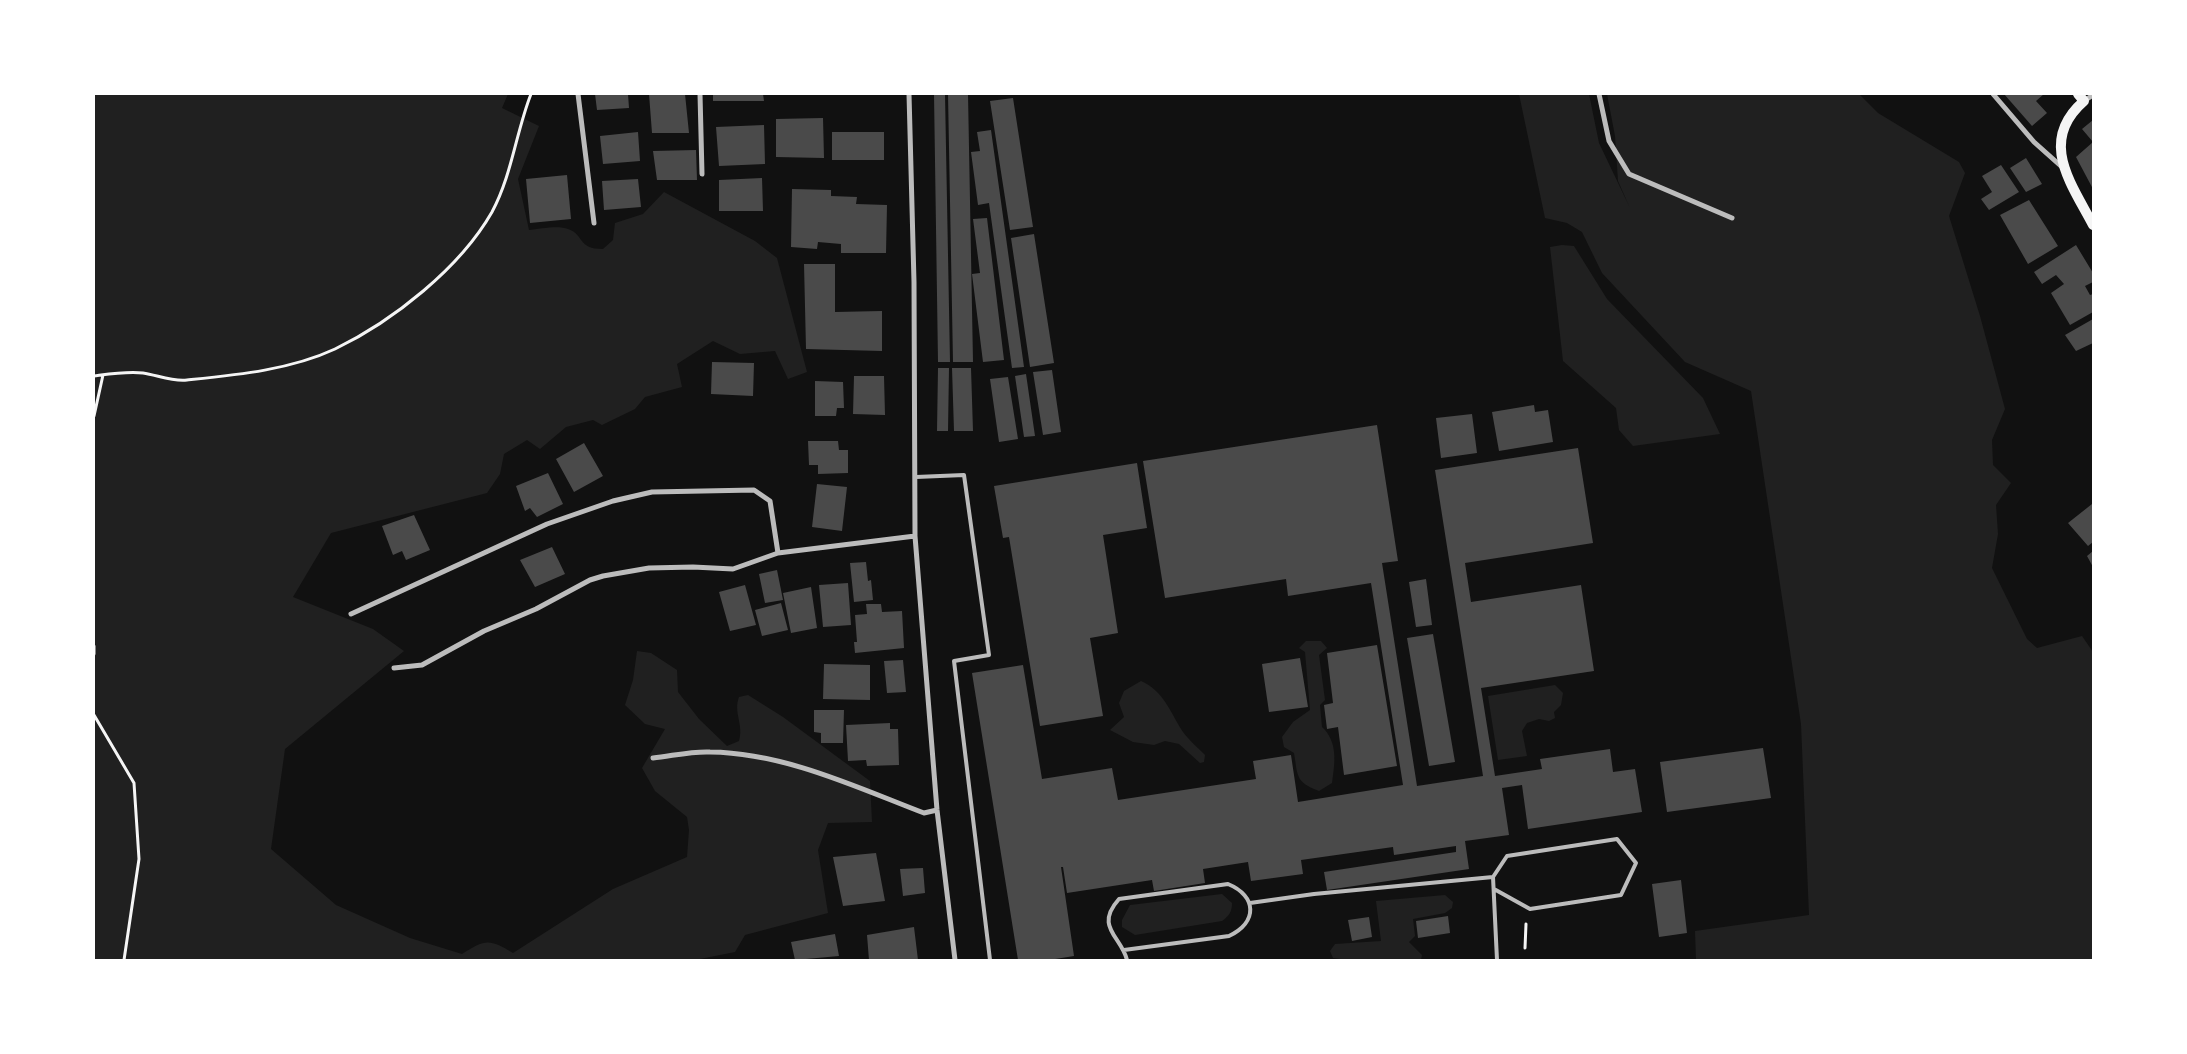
<!DOCTYPE html>
<html>
<head>
<meta charset="utf-8">
<style>
  body { margin:0 }
  #map { position:relative; width:2187px; height:1054px; overflow:hidden; background:#111; font-family:Commissioner,sans-serif }
  canvas { display:block }
  .frame { position:absolute; inset:0; border:95px solid #fff; pointer-events:none }
</style>
</head>
<body>
<div id="map">
<canvas width="2187" height="1054"></canvas>
<div class="frame"></div>
</div>
<script>
const g = document.querySelector('canvas').getContext('2d');
g.lineJoin = 'round';
function fillPath(path, color) { g.fillStyle = color; g.fill(path, 'evenodd'); }
function strokePath(path, color, width, dash) { g.strokeStyle = color; g.lineWidth = width; g.lineCap = dash ? 'butt' : 'round'; g.setLineDash(dash || []); g.stroke(path); }
fillPath(new Path2D(`
  M94 94H508L502 108 539 126 518 179 529 230C540 229 558 225 568 229 585 235 577 249 603 249L613 240 615 223 643 214 664 192 755 241 777 258 807 372 788 379 775 351 740 354 713 341 677 364 682 387 645 397 635 409 602 425 593 420 566 427 540 449 527 440 504 454 500 474 487 493 331 533 293 597 373 629 404 651 285 749 271 849 336 905 410 938 462 954C486 939 489 939 513 953L613 889 687 857 689 830 687 817 655 791 642 768 665 729 645 724 625 705 633 680 637 651 651 653 677 670 678 692 699 719 727 746 739 741C744 724 733 713 739 697L748 695 783 717 870 781 872 822 828 823 818 850 828 913 745 935 735 952 695 960H94Z
  M1519 94H1589L1599 143 1630 208 1618 181 1615 136 1607 94H1859L1878 113 1959 162 1965 173 1949 216 1980 316 2005 409 1992 440 1993 465 2011 483 1996 505 1998 534 1992 568 2027 639 2037 648 2082 636 2093 652V960H1696L1695 931 1809 915 1801 724 1751 391 1685 362 1602 273 1582 232 1567 223 1545 218Z
  M1562 245 1574 246 1607 299 1703 398 1720 434 1633 446 1619 430 1616 408 1563 361 1550 247Z
  M1306 641H1321L1327 648 1319 655 1325 700 1320 705 1322 727C1338 742 1335 762 1332 783L1319 791C1295 782 1298 776 1294 753L1284 747 1282 737 1293 722 1310 710 1305 652 1299 648Z
  M1141 681C1164 691 1170 712 1183 732 1189 740 1198 748 1205 755L1204 762 1200 763 1179 744 1165 741 1154 745 1133 742 1110 730 1124 717 1119 703 1124 691Z
  M1555 685 1563 693 1561 705 1554 712 1555 718 1549 721 1539 719 1527 723 1522 731 1527 756 1498 760 1488 696Z
  M1222 894 1232 903C1232 912 1229 916 1222 921L1135 935 1122 927V920L1130 905Z
  M1445 895 1453 902 1452 908 1445 913 1413 919 1415 936 1409 942 1422 955 1421 960H1349L1333 958 1330 951 1335 944 1381 941 1376 901Z`), '#202020');
fillPath(new Path2D(`
  M595 94H628L629 108 597 110Z
  M649 94H685L689 133H652Z
  M713 94H763L764 101H713Z
  M934 94H945L950 362H938Z
  M948 94H968L973 362H953Z
  M2004 94H2044L2036 101 2047 113 2032 126Z
  M1013 98 1033 227 1010 230 990 101Z
  M823 118 824 158 776 157V119Z
  M2093 120V189L2076 157 2093 142 2082 129Z
  M764 125 765 164 719 166 716 127Z
  M991 130 1024 367 1012 368 989 203 978 205 971 152 980 151 977 132Z
  M638 132 640 161 603 164 600 136Z
  M832 132H884V160H832Z
  M696 150 697 180H657L653 151Z
  M2026 158 2042 184 2026 192 2010 168Z
  M2001 165 2019 192 1989 210 1981 199 1992 192 1982 176Z
  M567 175 571 219 530 223 526 179Z
  M762 178 763 211H719V180Z
  M638 179 641 207 604 210 602 181Z
  M792 189 831 190V196L857 197 856 204 887 205 886 253H841V244L818 242 817 249 791 247Z
  M2029 200 2058 246 2028 264 2000 215Z
  M987 218 1004 360 983 362 972 274 980 273 973 219Z
  M1034 234 1054 363 1030 367 1011 238Z
  M2076 245 2093 273V282L2085 286 2090 295 2093 294V312L2070 325 2051 293 2064 284 2056 275 2042 284 2034 272Z
  M804 264H835V312L882 311V351L806 349Z
  M2093 319V343L2076 351 2065 335Z
  M712 362 754 363 753 396 711 394Z
  M938 368H949L948 431H937Z
  M952 368H971L973 431H954Z
  M1052 370 1061 432 1043 435 1033 372Z
  M1026 374 1035 436 1024 437 1015 376Z
  M854 376H884L885 415 853 414Z
  M1008 377 1018 439 999 442 990 379Z
  M815 381 843 382 844 408H837L836 416H815Z
  M1534 405 1535 412 1548 410 1553 442 1499 451 1492 412Z
  M1472 414 1477 453 1441 458 1436 418Z
  M1377 425 1398 561 1382 563 1417 786 1483 776 1435 470 1578 448 1593 543 1465 563 1471 602 1581 585 1594 671 1481 688 1495 776 1542 769 1540 759 1610 749 1613 772 1635 769 1642 812 1528 829 1522 785 1502 788 1509 835 1465 841 1469 869 1327 890 1324 872 1456 852V846L1394 855 1393 847 1301 860 1303 874 1251 881 1248 862 1203 869 1205 883 1154 891 1152 880 1067 893 1063 867H1061L1074 956 1049 960H1018L972 673 1023 665 1042 779 1112 768 1118 800 1256 779 1253 761 1291 755 1298 802 1403 785 1371 583 1288 596 1286 579 1165 598 1143 461Z
  M808 441H838L839 450H848V473L818 474V465H809Z
  M584 443 603 476 574 492 556 459Z
  M1137 463 1147 528 1103 535 1118 633 1090 638 1103 716 1040 726 1009 537 1003 538 994 486Z
  M548 473 563 504 537 517 530 508 525 511 516 486Z
  M817 484 847 487 842 531 812 527Z
  M2092 504 2093 542 2088 546 2068 523Z
  M414 515 430 550 406 560 402 551 393 555 382 526Z
  M552 547 565 574 535 587 520 560Z
  M2093 551V567L2087 556Z
  M866 562 868 581 871 580 873 600 854 602 850 563Z
  M777 570 783 600 765 603 759 574Z
  M1426 579 1432 625 1416 627 1409 582Z
  M848 583 851 625 823 627 819 585Z
  M745 585 756 625 730 631 719 592Z
  M811 587 817 628 791 633 783 593Z
  M781 603 788 630 762 636 755 610Z
  M866 604H881L882 612 902 611 904 648 855 653 854 642H857L855 615 867 614Z
  M1433 634 1455 762 1429 766 1407 638Z
  M1377 645 1397 766 1344 775 1338 727 1327 729 1324 705 1333 703 1327 653Z
  M1300 658 1308 707 1269 712 1262 664Z
  M903 660 906 692 887 693 884 661Z
  M824 664 870 665V700L823 699Z
  M814 710H844L843 743H821V733L814 732Z
  M890 723V729H898L899 765 867 766 866 760 848 761 846 725Z
  M1763 748 1771 798 1667 812 1660 762Z
  M876 853 885 901 843 906 833 857Z
  M923 868 925 893 903 896 900 869Z
  M1681 880 1687 933 1659 937 1652 884Z
  M1448 916 1450 933 1418 938 1416 921Z
  M1369 917 1372 937 1352 941 1348 920Z
  M914 927 918 960H869L867 935Z
  M835 934 839 956 795 960 791 942Z`), '#4a4a4a');
strokePath(new Path2D(`
  M94 376C109 374 127 371 143 373 157 375 173 382 187 380 236 375 290 370 335 349 393 321 460 268 492 212 512 175 516 132 531 94
  M94 416 103 375
  M94 646V654
  M94 715 134 783 139 859 124 960
  M1525 948 1526 924`), '#f5f5f5', 3);
strokePath(new Path2D(`
  M916 477 964 475 989 655 954 661 990 960
  M1493 877 1507 856 1617 839 1636 863 1621 895 1530 909 1494 889
  M1250 903 1314 894 1493 877 1497 960
  M1124 950 1229 936C1258 922 1257 896 1228 884L1119 899C1094 927 1121 936 1127 960`), '#bcbcbc', 4);
strokePath(new Path2D(`
  M578 94 594 223
  M700 94 702 174
  M909 94 914 282 915 536 937 810 955 960
  M1599 94 1609 141 1629 174 1732 218
  M1993 94 2034 142 2062 167
  M2084 101 2093 95
  M351 614 547 524 613 501 652 492 754 490 770 501 778 553 915 536
  M394 668 422 665 484 631 536 609 590 580 603 576 649 568 693 567 733 569 778 553
  M653 758C672 756 692 751 710 752 785 753 856 787 924 813L937 810`), '#bcbcbc', 5);
strokePath(new Path2D(`
  M2078 94 2084 101C2038 141 2071 183 2093 225`), '#f5f5f5', 10);
</script>
</body>
</html>
